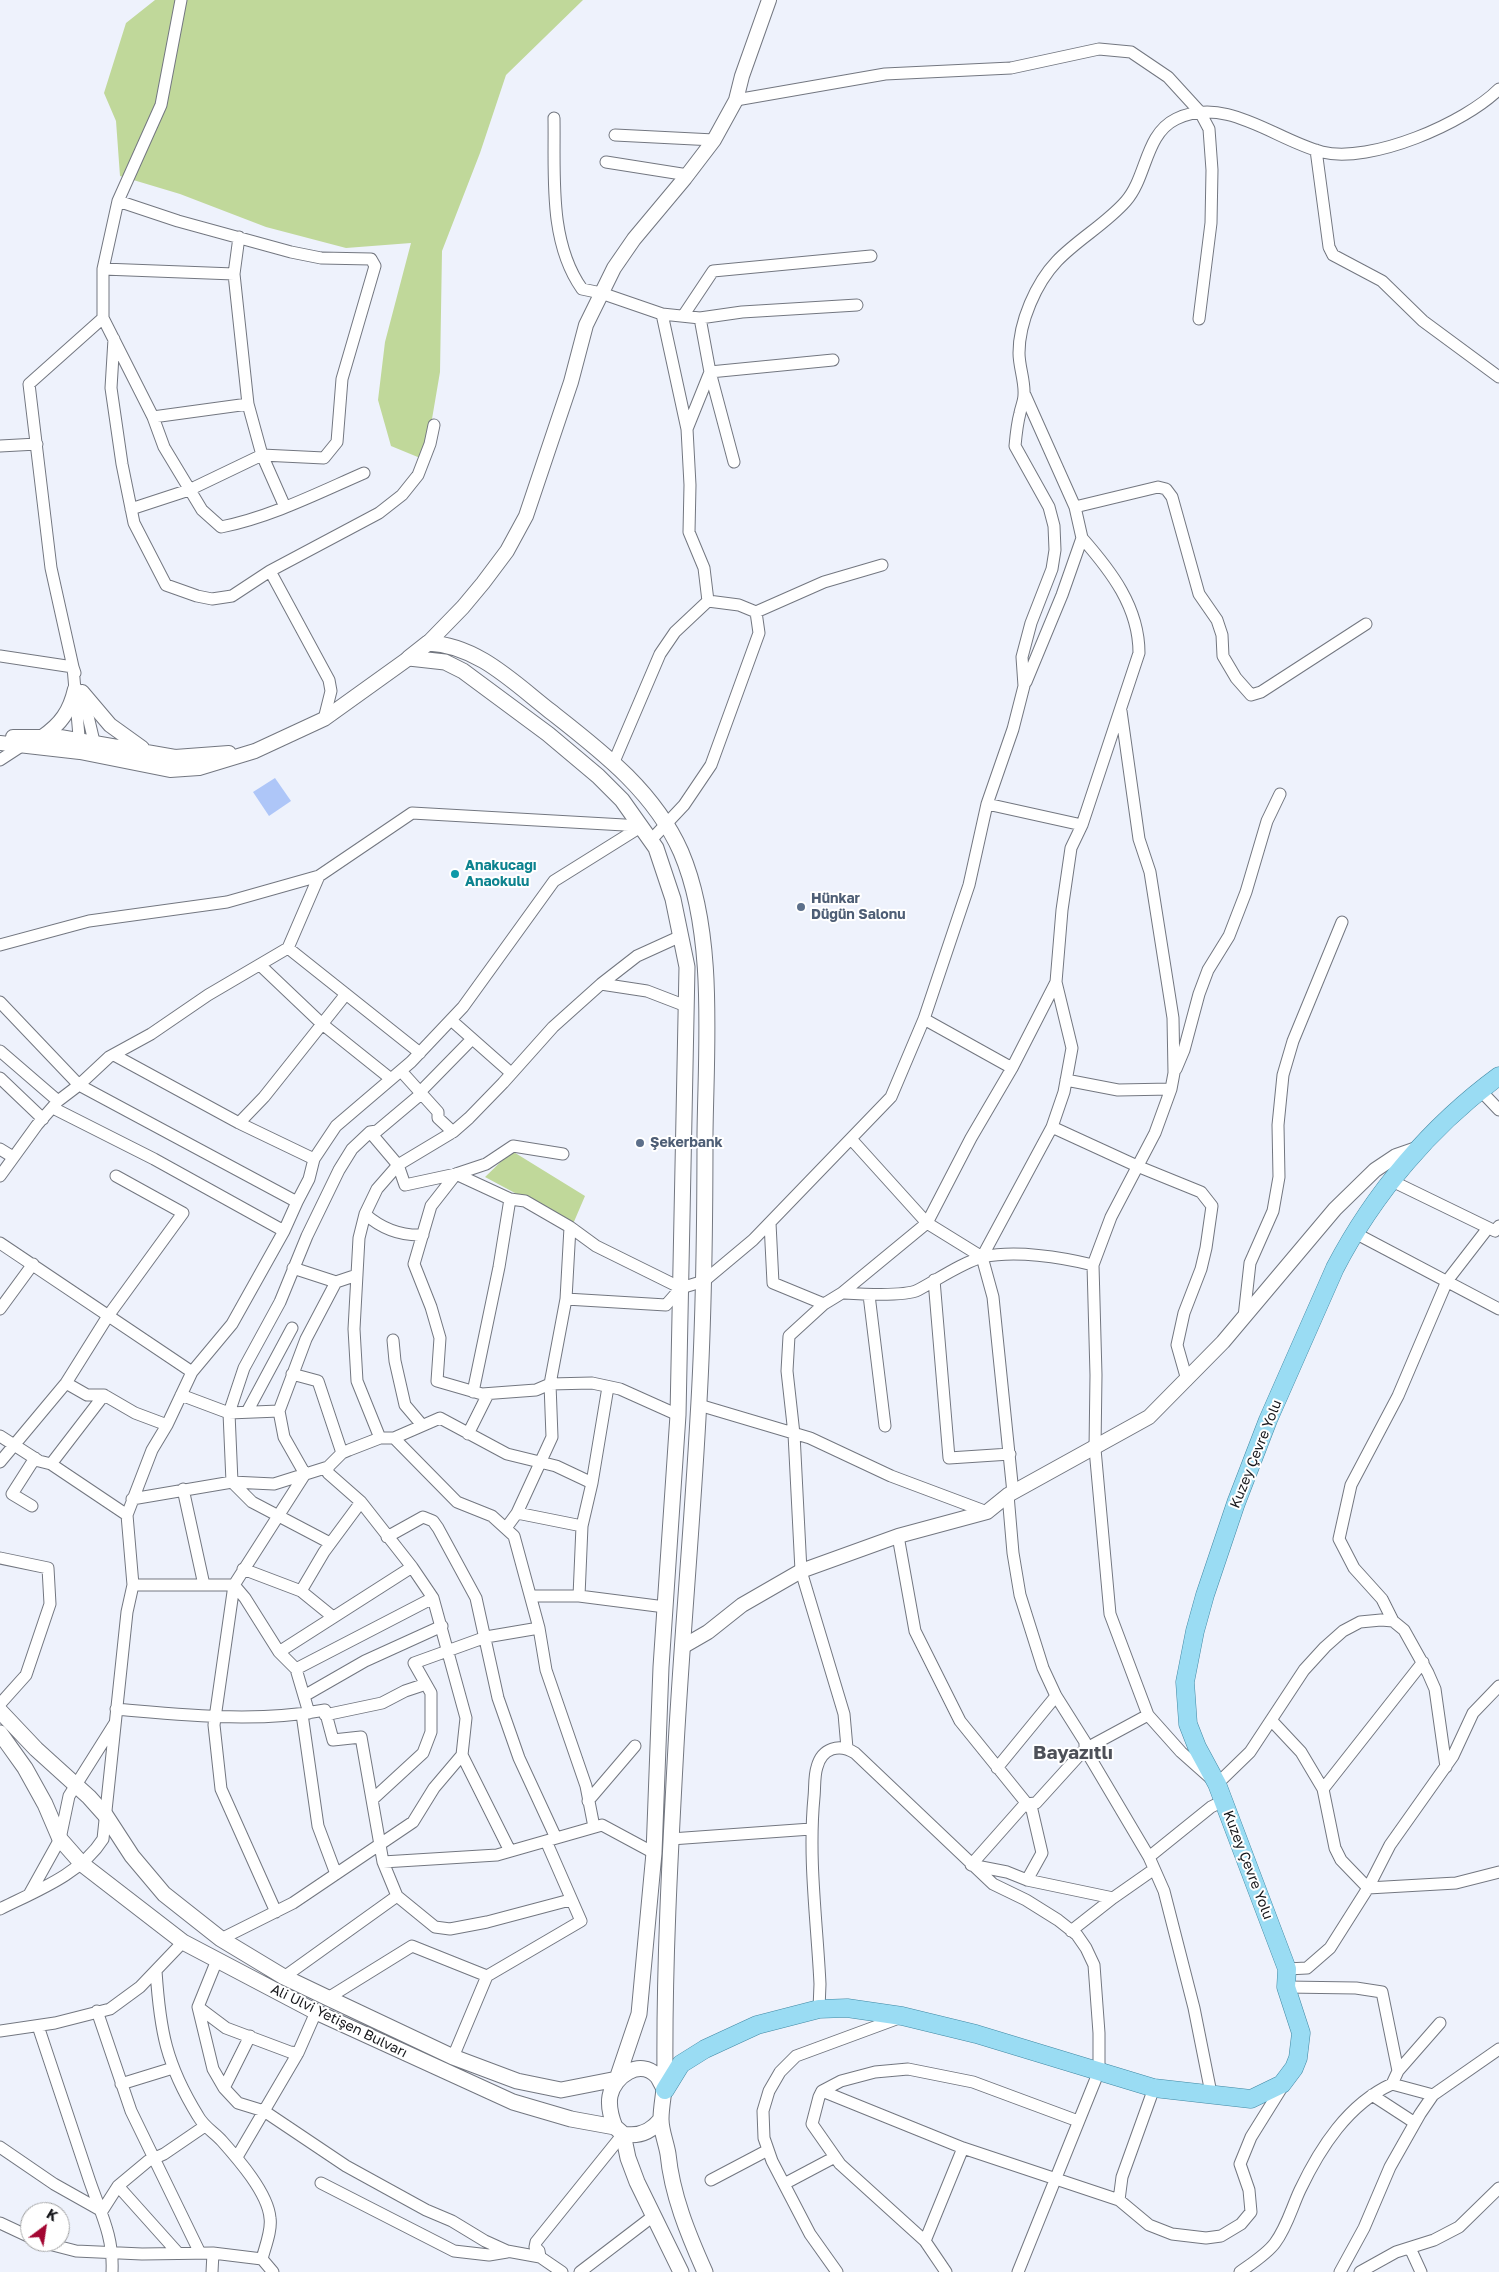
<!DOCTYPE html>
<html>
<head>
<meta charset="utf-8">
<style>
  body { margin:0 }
  #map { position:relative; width:1499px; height:2272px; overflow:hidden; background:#eef2fc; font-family:"Golos Text",sans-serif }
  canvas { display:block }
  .north { position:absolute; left:20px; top:2202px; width:50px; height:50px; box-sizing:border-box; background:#fff; border:1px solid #a2a3a4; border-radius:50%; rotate:31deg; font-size:14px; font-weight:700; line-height:20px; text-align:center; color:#17181c }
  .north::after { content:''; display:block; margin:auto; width:18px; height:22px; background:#a30632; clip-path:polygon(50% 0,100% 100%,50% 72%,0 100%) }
</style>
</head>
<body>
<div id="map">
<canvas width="1499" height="2272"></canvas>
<div class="north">K</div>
</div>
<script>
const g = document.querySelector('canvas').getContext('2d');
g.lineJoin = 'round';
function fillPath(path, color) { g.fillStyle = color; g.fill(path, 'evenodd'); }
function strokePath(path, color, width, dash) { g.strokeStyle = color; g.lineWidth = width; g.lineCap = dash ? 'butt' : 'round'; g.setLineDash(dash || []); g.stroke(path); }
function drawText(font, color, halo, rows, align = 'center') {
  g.font = font + ' "Golos Text",sans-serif'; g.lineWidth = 4; g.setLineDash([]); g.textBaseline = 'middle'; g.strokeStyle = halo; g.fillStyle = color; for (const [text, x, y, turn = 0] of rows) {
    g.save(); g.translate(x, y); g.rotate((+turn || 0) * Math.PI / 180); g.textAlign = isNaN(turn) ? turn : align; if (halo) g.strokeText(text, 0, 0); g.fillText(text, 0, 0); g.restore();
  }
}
fillPath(new Path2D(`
  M155 0H583L506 75 480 153 442 251 440 372 425 460 391 446 378 400 385 342 411 243 346 248 266 227 180 194 120 176 116 121 104 93 126 23Z
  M512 1151 585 1196 573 1224 485 1177Z`), '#c0d89a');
fillPath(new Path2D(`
  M275 778 291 801 269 816 253 792Z`), '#aec6f8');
const minor = new Path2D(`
  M181 0 161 105 118 201 103 269V318L153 417 164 447 202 510 221 527C271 517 318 493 364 473
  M736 100 885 74 1011 68 1099 49 1131 52 1168 77 1200 112 1209 129 1212 170 1211 223 1199 319
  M554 118C555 174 548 241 582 289L601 293 662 314 700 318 742 312 857 305
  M615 135 714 140
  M1316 150 1329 247 1333 255 1382 281 1423 321 1499 377
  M606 162 688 175
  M118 201 178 221 291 252 321 258 371 259 375 266 342 379 337 442 324 458 262 455 189 490 131 509
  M239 237 234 274 248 404 262 455 285 507
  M103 269 234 274
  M683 316 713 271 871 256
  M700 318 710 372 734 462
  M114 339 111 388 122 464 134 523 166 585 197 596 212 599 232 596 270 571 379 513 402 495 418 475 430 444 434 425
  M1025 395 1075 507 1082 538 1062 595 1026 682
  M153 417 248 404
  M687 429 710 372 833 360
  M0 446 37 444
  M1075 507 1158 487 1166 489 1172 497 1199 594 1217 620 1222 635 1223 656 1236 678 1251 695 1261 692 1366 624
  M270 571 329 680 331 691 324 719
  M708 601 739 605 756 612 824 582 882 565
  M0 656 73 667 75 673
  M83 695 96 750
  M1121 711 1139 839 1150 872 1173 1018 1174 1073 1171 1089 1155 1133 1111 1217 1093 1265 1096 1375 1095 1449 1110 1614 1148 1715 1181 1752 1217 1784 1250 1752 1304 1670 1325 1647 1343 1631 1360 1622 1381 1620 1393 1621 1404 1630 1428 1673 1435 1689 1446 1767
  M80 748 73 667 51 568 29 384 103 318
  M0 760 23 745
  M613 764 660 654 675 632 708 601 704 568 689 532 690 485 687 429 662 314
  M987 804 1082 825
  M651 840 684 805 711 765 759 633 756 612
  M0 945 89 921 227 902 319 876 412 813 642 826
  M288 948 420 1053
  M260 965 321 1023 391 1079
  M601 984 637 956 681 936
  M0 1002 79 1085 297 1202
  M924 1019 1012 1068
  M451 1020 511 1073
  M0 1051 58 1101
  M114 1055 239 1123 314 1159
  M1176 1069 1184 1050 1199 994 1208 970 1229 936 1246 892 1267 821 1280 794
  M401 1071 438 1112V1118L453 1132
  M0 1078 43 1119
  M1066 1080 1118 1090 1171 1089
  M1480 1090 1499 1110
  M53 1108 154 1159 284 1231
  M239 1123 264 1097 346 994
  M1052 1127 1137 1166 1201 1192 1212 1206 1206 1248 1201 1269 1184 1313 1177 1345 1187 1380
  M370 1132 398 1165 405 1185 456 1174 486 1164 513 1146 563 1154
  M852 1140 927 1223 982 1257
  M0 1149 13 1157
  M0 1176 37 1125 58 1101 79 1085 109 1057 151 1034 208 995 288 948 319 876
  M1392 1181 1495 1231 1499 1226
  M365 1214C382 1229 401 1236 423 1235
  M770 1223 773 1283 824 1304
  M1355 1233 1499 1309
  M0 1243 192 1372
  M293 1268 336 1282 357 1275
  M934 1280 949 1458 1010 1454
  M842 1293C859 1294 904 1297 918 1290 937 1280 963 1262 983 1257 1015 1250 1061 1257 1093 1265
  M869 1295 885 1426
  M566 1299 666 1305 681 1288 704 1281 753 1240 891 1097 924 1019 969 885 987 804 1013 729 1024 686 1022 657 1031 623 1052 569 1055 550 1054 526 1049 507 1015 446C1016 435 1017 424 1020 413 1021 407 1024 401 1024 395 1025 381 1019 367 1019 353 1019 322 1036 283 1057 261 1078 239 1106 224 1126 201 1147 177 1145 134 1176 119 1227 95 1275 140 1322 152 1371 164 1465 123 1499 89
  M0 1309 33 1264
  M1244 1317 1250 1263 1273 1211 1279 1177 1278 1125 1283 1075 1293 1041 1342 922
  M393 1340 395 1361 405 1405 422 1425
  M292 1374 318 1381 342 1453
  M66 1383 87 1395H104L135 1413 167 1425
  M473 1392 499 1267 510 1199
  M181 1395 229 1413 279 1411
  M699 1405 810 1438 891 1476 987 1512
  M247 1412 292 1328
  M678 1415 620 1389 592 1383 550 1384 536 1390 482 1394 437 1381 440 1338 431 1307 414 1264 431 1206 456 1174 510 1199 525 1201 570 1227 596 1246 681 1288
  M468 1434 488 1394
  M0 1436 39 1461 51 1464 127 1515
  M380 1438 357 1381 354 1329 359 1238 365 1214 377 1189 398 1165 453 1132 469 1118 503 1083 553 1027 601 984 647 991 686 1006
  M394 1438 457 1502 492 1516 514 1536 539 1628 546 1670 586 1786 594 1827
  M0 1462 66 1383 108 1316 183 1213 116 1176
  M51 1464 104 1395
  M183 1489 204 1585
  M1013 1493 993 1297 982 1257 1052 1127 1064 1092 1072 1048 1056 982
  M1008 1495 1013 1553 1020 1595 1043 1668 1056 1696 1085 1742V1749L1149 1857 1164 1891 1194 2008 1211 2093
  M132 1499 232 1482 274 1484 328 1467 342 1453 349 1450 380 1438H394L440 1418 507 1454 556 1466 592 1483
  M32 1506 12 1494 35 1458
  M517 1513 582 1526
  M506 1528 517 1513 552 1437 550 1384 566 1299 570 1227
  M898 1536 915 1631 960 1721 1032 1810 1042 1853 1027 1880
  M387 1537 423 1517 433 1521 438 1528 476 1598 498 1698 519 1758 556 1838
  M330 1543 252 1502 232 1482 229 1413 244 1368 280 1302 307 1236 339 1170 352 1149 370 1132 377 1131 421 1094 422 1090 472 1039
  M0 1558 48 1568 50 1604 26 1675 0 1704
  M243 1569 301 1591 333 1617
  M133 1585H234L245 1598 279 1652 296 1669 309 1713
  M301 1591 324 1552 361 1502
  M531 1596H579L665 1607
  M579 1596 582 1526 592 1483 608 1387
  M1393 1621 1382 1599 1354 1568 1339 1539 1351 1485 1398 1396 1447 1281 1488 1228
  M279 1652 412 1567
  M296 1669 433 1598
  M304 1696 365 1661 442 1626
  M116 1709C186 1715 255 1723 325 1710L333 1740 361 1737 383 1862 397 1896 435 1927 450 1929 487 1922 570 1900
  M302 1714 318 1826 336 1874
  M325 1715 382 1703 405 1691 426 1684
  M1148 1715 1085 1749 1036 1803 1025 1804 971 1865 1007 1872 1027 1880 1113 1898 1153 1870
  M1271 1720 1301 1752 1323 1789 1335 1848 1341 1860 1368 1888 1456 1883 1499 1872
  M847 1748 844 1714 801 1571 794 1434 787 1371 789 1336 824 1304 842 1293 927 1223 971 1138 1012 1068 1056 982 1062 910 1071 848 1082 825 1139 653C1139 607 1111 571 1082 538
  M462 1755 510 1851
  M997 1768 1056 1696
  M1323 1789 1423 1662
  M373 1799 423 1753 431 1732V1693L414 1663 486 1637 539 1628
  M588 1801 635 1746
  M671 1839 811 1829
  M1149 1857 1211 1807 1223 1801
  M383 1862 497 1855 602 1825 654 1853
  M30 1893 60 1839 69 1796 115 1723
  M0 1909C36 1891 81 1874 103 1839L127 1612 133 1585 127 1515 152 1450 167 1425 192 1372 232 1324 284 1231 297 1202 309 1179 314 1159 336 1126 411 1062 463 1007 554 881 642 826
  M276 1912 221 1789 214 1725 234 1585 305 1474 284 1437 279 1411 306 1339 336 1282
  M1071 1931 1113 1898
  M221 1939 293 1903 413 1822 434 1788 462 1755 466 1718 433 1598 412 1567 361 1502 328 1473V1467
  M217 1960 198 2007 213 2069 224 2088 238 2103 264 2111 346 2166 426 2210 452 2221 485 2241 507 2251 540 2257 562 2272
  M1287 1969 1307 1968 1330 1948 1368 1888 1390 1845 1453 1756 1473 1713 1499 1686
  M156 1971C160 2031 166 2064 198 2116 204 2127 214 2132 222 2141 238 2159 268 2193 270 2218 272 2230 265 2247 262 2259
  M284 1977 397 1896
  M1286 1987 1356 1988 1382 1992 1398 2071 1392 2084
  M328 1998 412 1946 487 1976
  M198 2007 226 2028 290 2052 298 2053
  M819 2009 820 1984C817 1922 808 1859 814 1797 815 1788 814 1776 817 1767 822 1748 839 1743 855 1753L993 1884 1026 1900 1058 1920 1077 1935 1086 1948 1094 1965 1099 2033V2071L1018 2272
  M97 2011 131 2111 200 2253
  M38 2026C55 2076 71 2126 88 2176 99 2210 114 2235 112 2272
  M0 2031 55 2023 110 2009 140 1987 183 1942
  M453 2057 487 1976 581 1921 546 1841
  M1398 2071 1440 2023
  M121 2084 173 2068
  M224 2088 250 2036
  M822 2091 963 2148 1119 2200 1149 2225 1172 2234 1206 2238 1221 2236 1241 2224 1251 2212 1249 2190 1240 2164 1251 2137 1284 2084
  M1372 2095 1415 2123
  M0 2147 54 2184 102 2211 118 2186 148 2161 164 2154 205 2126
  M237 2157 298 2053 316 2012
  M711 2180 768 2150
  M321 2183 454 2251 489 2255 507 2252
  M784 2184 835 2157
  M118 2186 178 2253
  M1119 2200 1122 2177 1154 2088
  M0 2223 30 2237
  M925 2241 963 2148
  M41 2242 76 2251 142 2254 213 2253 262 2259 273 2272
  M1410 2248 1421 2272
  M540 2257 539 2251 535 2247 536 2242 623 2134
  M212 2272 213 2253
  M580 2272 652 2217
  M837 2272 810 2234 772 2161 764 2138 763 2111 769 2091 780 2072 796 2056 899 2018
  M946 2272 925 2241 840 2164 812 2124 819 2097 822 2091 841 2081 875 2072 908 2069 973 2082 1078 2121
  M1240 2272C1251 2264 1267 2254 1275 2243 1287 2227 1292 2207 1300 2190 1320 2148 1348 2104 1392 2084L1433 2095
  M1340 2272 1364 2228 1390 2167 1420 2114 1433 2095 1499 2049
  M1360 2272 1396 2252 1434 2240 1459 2227 1499 2188`);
const tertiary = new Path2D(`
  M428 643 463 607 483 583 507 551 526 516 571 382 586 325 614 268 634 239 685 178 714 140 736 100 742 76 769 0
  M82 692 110 725 142 748
  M13 737H60L175 757 229 753
  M42 737C61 724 70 711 75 689
  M0 743 80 752 170 770 199 768 255 751 324 719 409 658
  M682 1647 708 1632 742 1605 801 1571 898 1536 987 1512 1008 1495 1149 1417 1223 1342 1335 1209 1375 1170 1396 1156 1419 1148`);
const secondary = new Path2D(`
  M409 658 428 643C477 645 513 682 550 711 601 751 654 791 681 852 716 934 706 1046 705 1134 705 1229 704 1323 698 1418 692 1528 682 1637 676 1746 670 1856 664 1965 665 2075 665 2090 661 2105 661 2119 661 2131 666 2142 668 2154 672 2195 688 2234 705 2272
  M0 1711 36 1749 89 1797 106 1816 132 1856 164 1894 221 1939 284 1977 328 1998 453 2057 517 2081 561 2090 617 2079 639 2014 654 1853 661 1667 678 1415 687 967 673 899 656 848 622 800 598 776 548 734 463 671 445 662 409 658
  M0 1733 25 1768 45 1804 60 1839 82 1864 183 1942 316 2012 513 2102 571 2119 615 2127 623 2134 628 2158 637 2182 681 2272
  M615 2127C611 2117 608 2107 610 2096 614 2076 640 2058 657 2076 660 2080 662 2086 665 2090
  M623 2134C639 2137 651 2132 661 2119`);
const primary = new Path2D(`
  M665 2090 681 2064 705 2049 757 2025 819 2009 847 2008 902 2016 976 2034 1154 2088 1251 2099 1282 2084 1294 2068 1298 2058 1301 2033 1286 1987 1287 1969 1217 1784 1197 1747 1188 1724 1185 1682 1195 1631 1205 1595 1236 1503 1268 1420 1335 1268C1374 1193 1431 1126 1499 1076`);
strokePath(minor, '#737780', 13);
strokePath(tertiary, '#737780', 16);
strokePath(secondary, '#737780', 17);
strokePath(primary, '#4188a3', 19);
strokePath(minor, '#fff', 11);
strokePath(tertiary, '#fff', 14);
strokePath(secondary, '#fff', 15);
strokePath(primary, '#9adcf3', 18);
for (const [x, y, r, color] of [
  [455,874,5,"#0f9aa8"],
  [801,907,5,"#5c6f8a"],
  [640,1143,5,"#5c6f8a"]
]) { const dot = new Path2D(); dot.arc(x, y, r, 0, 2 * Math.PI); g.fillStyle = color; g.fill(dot); strokePath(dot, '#fff', 2); }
drawText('bold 14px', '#0d838f', '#fff', [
  ["Anakucağı",465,866],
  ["Anaokulu",465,882]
], 'left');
drawText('bold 14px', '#4e5e75', '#fff', [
  ["Hünkar",811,899],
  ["Düğün Salonu",811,915],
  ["Şekerbank",650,1143]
], 'left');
drawText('14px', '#17181c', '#fff', [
  ["Kuzey Çevre Yolu",1256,1454,-68],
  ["Kuzey Çevre Yolu",1248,1865,69],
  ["Ali Ulvi Yetişen Bulvarı",339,2021,26]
]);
drawText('bold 19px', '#4d5058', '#fff', [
  ["Bayazıtlı",1073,1753]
]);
</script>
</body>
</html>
